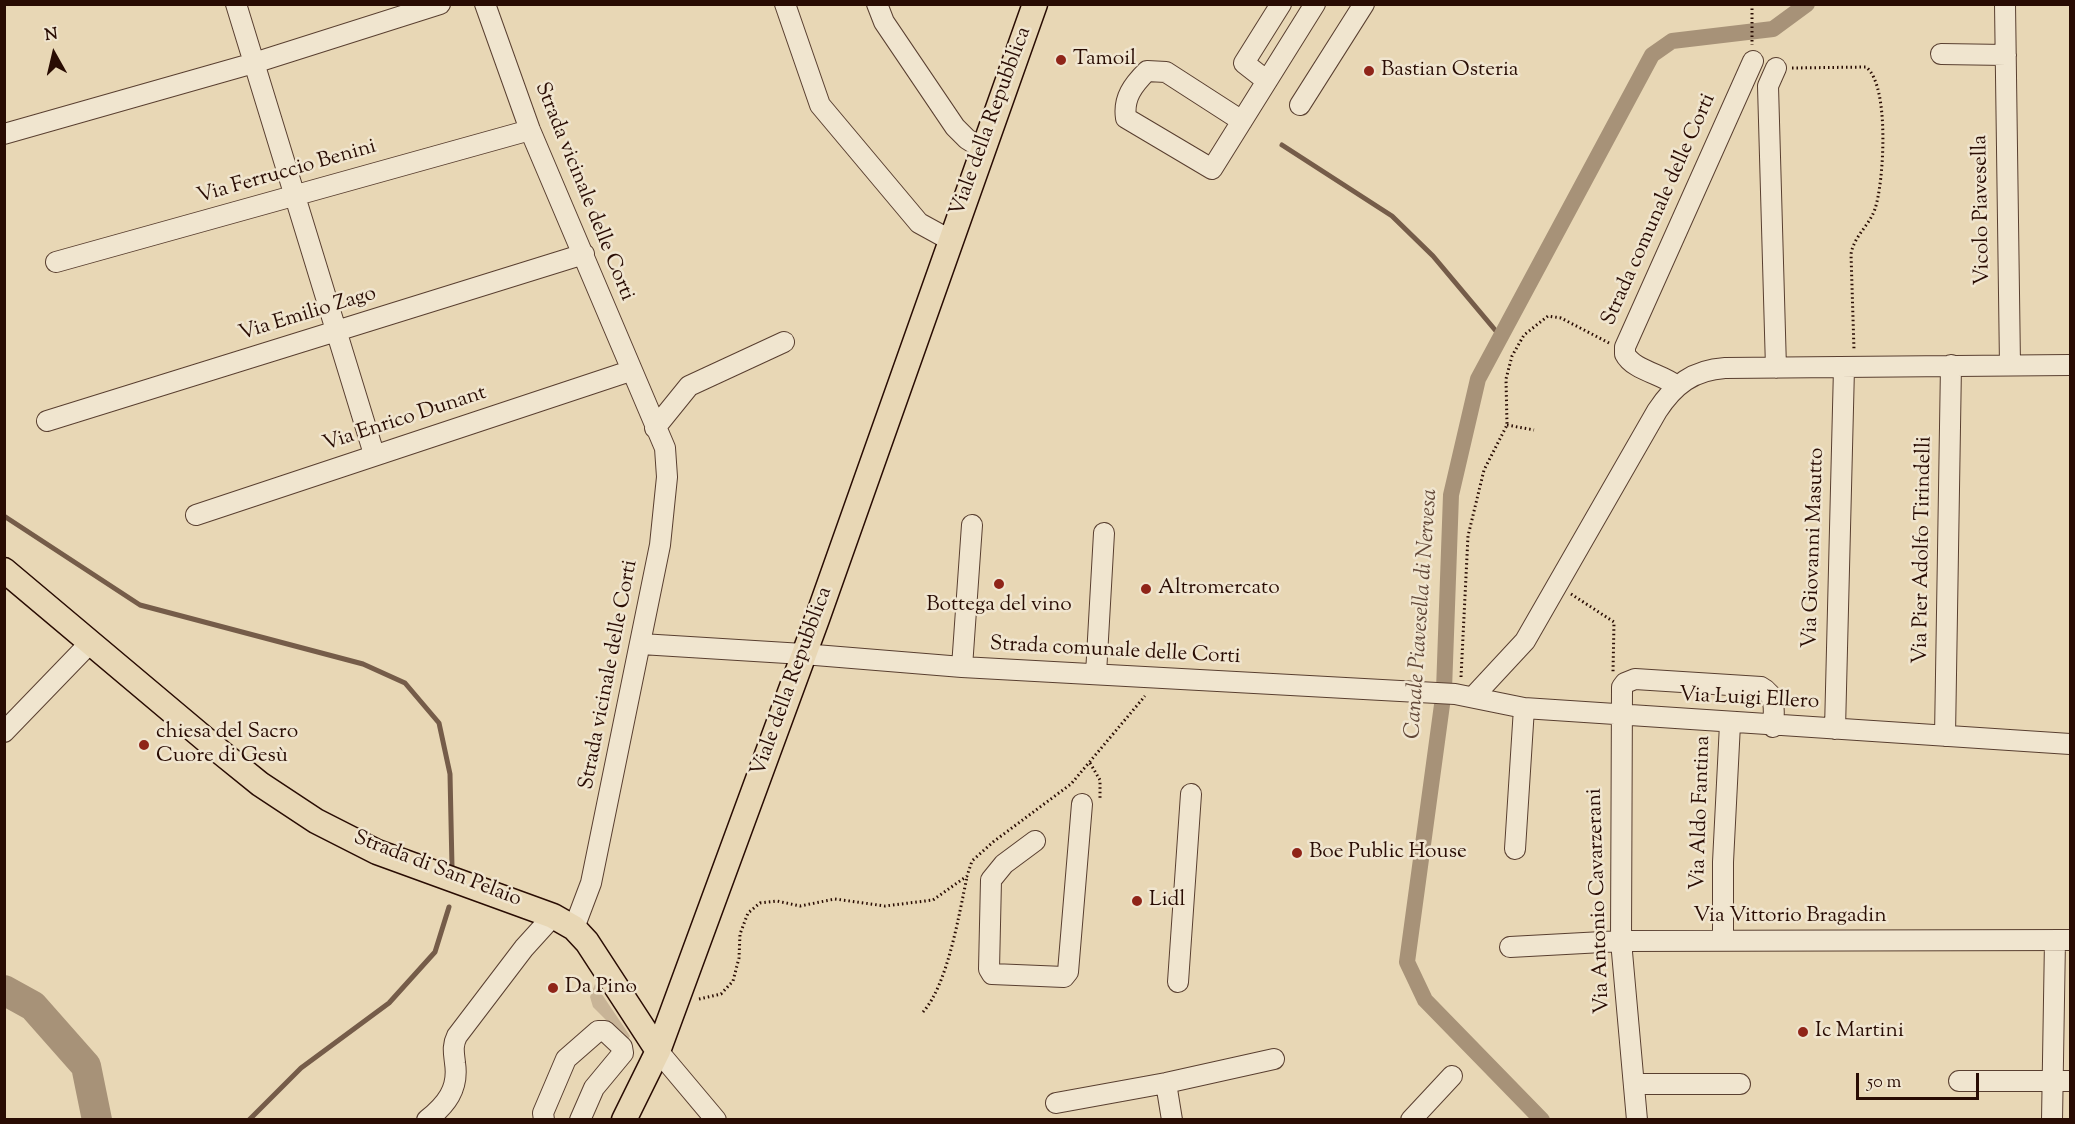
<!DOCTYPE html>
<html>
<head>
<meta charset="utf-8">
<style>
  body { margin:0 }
  #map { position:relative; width:2075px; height:1124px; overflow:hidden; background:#e8d7b5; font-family:"Sorts Mill Goudy",serif }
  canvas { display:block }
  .frame { position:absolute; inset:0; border:6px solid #290c03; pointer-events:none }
  .north { position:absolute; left:24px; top:24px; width:60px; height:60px; -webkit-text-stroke:4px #f0e5cf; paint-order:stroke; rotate:352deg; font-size:16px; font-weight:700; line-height:24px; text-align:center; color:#290c03 }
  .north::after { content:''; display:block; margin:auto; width:21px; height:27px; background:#290c03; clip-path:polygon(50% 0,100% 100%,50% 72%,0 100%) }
  .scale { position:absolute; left:1856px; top:1073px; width:123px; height:27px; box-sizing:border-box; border:3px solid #290c03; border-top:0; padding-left:8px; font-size:18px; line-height:21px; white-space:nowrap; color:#290c03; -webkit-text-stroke:4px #f0e5cf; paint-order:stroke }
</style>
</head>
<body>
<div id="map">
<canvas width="2075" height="1124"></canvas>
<div class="frame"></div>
<div class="north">N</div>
<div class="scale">50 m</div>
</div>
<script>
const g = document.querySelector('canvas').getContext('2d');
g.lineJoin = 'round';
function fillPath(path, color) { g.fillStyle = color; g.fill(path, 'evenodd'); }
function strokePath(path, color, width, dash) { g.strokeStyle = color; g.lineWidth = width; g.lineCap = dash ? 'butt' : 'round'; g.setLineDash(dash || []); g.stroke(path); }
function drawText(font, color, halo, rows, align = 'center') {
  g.font = font + ' "Sorts Mill Goudy",serif'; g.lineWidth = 5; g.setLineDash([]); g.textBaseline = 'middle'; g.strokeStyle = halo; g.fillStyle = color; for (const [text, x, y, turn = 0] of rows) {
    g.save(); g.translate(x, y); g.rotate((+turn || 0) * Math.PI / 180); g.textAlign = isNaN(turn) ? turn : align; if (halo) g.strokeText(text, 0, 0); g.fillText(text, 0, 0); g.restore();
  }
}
fillPath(new Path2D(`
  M595 984 630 1036 627 1041 593 1007 590 997Z`), '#c8b497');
strokePath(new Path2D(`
  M1282 145 1392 216 1433 256 1501 337
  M4 516 140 605 363 664 405 683 439 723 450 774 452 867
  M249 1120 301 1068 389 1003 435 952 449 907`), '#755c49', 5);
strokePath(new Path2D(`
  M1542 1120 1425 1000 1407 962 1444 690 1451 495 1478 379 1652 55 1672 41 1773 29 1807 4`), '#a79278', 16);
strokePath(new Path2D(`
  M4 990 33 1006 86 1066 97 1120`), '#a79278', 30);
const minor = new Path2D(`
  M236 4 374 454
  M485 4 530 130 665 448 667 477 660 545 591 883 574 928
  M785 4 820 105 919 223 950 240
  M877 4 884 22 955 127 967 139 983 149
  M2005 4 2010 365
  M1941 54 2006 55
  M1267 81 1244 63 1281 4
  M1300 105 1364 4
  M1242 121 1166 72 1147 71C1133 85 1123 98 1126 118L1212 169 1315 4
  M4 134 254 63 440 4
  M56 262 530 130
  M1776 368 1768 86 1776 68
  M1677 386C1662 374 1633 370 1625 354V347L1753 61
  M47 421 584 254
  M655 428 689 386 784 342
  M196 515 630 371
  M641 644 803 654 962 667 1455 694 1524 708 2070 744
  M962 667 972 525
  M1096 674 1104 533
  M1473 697 1525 641 1657 411C1674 385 1693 370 1725 368L2070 365
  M1835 729 1844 368
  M4 732 90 643
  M1945 736 1951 365
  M1035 841 1004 864 991 880 989 969 992 974 1064 977 1068 972 1082 804
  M1515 849 1524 708
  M1723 941V862L1730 724
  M1510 947 1621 941 2070 940
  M1178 982 1191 794
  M658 1051 716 1120
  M1959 1081H2070
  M1166 1083 1172 1120
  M1634 1084H1740
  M1056 1103 1166 1083 1274 1059
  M427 1120C446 1105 459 1089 455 1063 454 1053 452 1046 457 1036L524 948 553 916
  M544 1120 543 1113 566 1059 598 1031H605L622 1047 623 1053 594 1088 580 1120
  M1411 1120 1452 1076
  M1637 1120 1621 941 1622 687 1625 683 1635 679 1761 687C1777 695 1774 712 1773 727
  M2052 1120 2055 940`);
const major = new Path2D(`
  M4 570 218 750 260 784 316 821 377 852 553 916 574 928 587 942 658 1051
  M624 1120 658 1051 817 619 1035 4`);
strokePath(minor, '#593f30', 22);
strokePath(major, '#290c03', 27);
strokePath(new Path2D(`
  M1752 4V45
  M1792 68 1866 67C1890 85 1884 182 1875 209 1869 226 1854 236 1851 254L1854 350
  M1507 425 1534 430
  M1571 594 1614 622 1613 672
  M1461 677 1468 536 1484 470 1507 425 1506 379 1512 356 1524 335 1548 316 1561 318 1609 343
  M1090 763 1100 780V800
  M699 999 721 994 733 981 739 958 740 934 748 913 760 903 777 901 800 906 835 899 885 906 933 900 967 876 972 861 993 842 1071 784 1145 696
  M923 1012C948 984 959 914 967 877`), '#290c03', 3, [1.5, 3]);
strokePath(minor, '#f0e5cf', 20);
strokePath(major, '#e8d7b5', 24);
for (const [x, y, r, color] of [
  [1061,60,6,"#8f2418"],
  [1369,71,6,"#8f2418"],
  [999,584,6,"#8f2418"],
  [1146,589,6,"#8f2418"],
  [144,745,6,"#8f2418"],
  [1297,853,6,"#8f2418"],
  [1137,901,6,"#8f2418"],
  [553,988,6,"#8f2418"],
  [1803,1032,6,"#8f2418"]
]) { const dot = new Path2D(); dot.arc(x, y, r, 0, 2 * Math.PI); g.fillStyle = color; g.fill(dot); strokePath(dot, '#f0e5cf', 2); }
drawText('21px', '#290c03', '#f0e5cf', [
  ["Tamoil",1073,60],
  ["Bastian Osteria",1381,71],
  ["Altromercato",1158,589],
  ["Bottega del vino",999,606,"center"],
  ["chiesa del Sacro",156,733],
  ["Cuore di Gesù",156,757],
  ["Boe Public House",1309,853],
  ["Lidl",1149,901],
  ["Da Pino",565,988],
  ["Ic Martini",1815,1032]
], 'left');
drawText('21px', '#290c03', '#f0e5cf', [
  ["Viale della Repubblica",992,122,-70],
  ["Via Ferruccio Benini",287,173,-16],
  ["Strada vicinale delle Corti",583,192,68],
  ["Strada comunale delle Corti",1660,210,-66],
  ["Vicolo Piavesella",1983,210,-91],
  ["Via Emilio Zago",308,315,-17],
  ["Via Enrico Dunant",405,420,-18],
  ["Via Giovanni Masutto",1815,548,-88],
  ["Via Pier Adolfo Tirindelli",1924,550,-89],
  ["Strada comunale delle Corti",1115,652,3],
  ["Strada vicinale delle Corti",610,675,-79],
  ["Viale della Repubblica",793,682,-70],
  ["Via Luigi Ellero",1749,700,3],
  ["Via Aldo Fantina",1702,813,-88],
  ["Strada di San Pelaio",437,870,21],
  ["Via Antonio Cavarzerani",1600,901,-92],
  ["Via Vittorio Bragadin",1790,917]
]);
drawText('italic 22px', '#624838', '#f0e5cf', [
  ["Canale Piavesella di Nervesa",1423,614,-86]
]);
</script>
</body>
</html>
